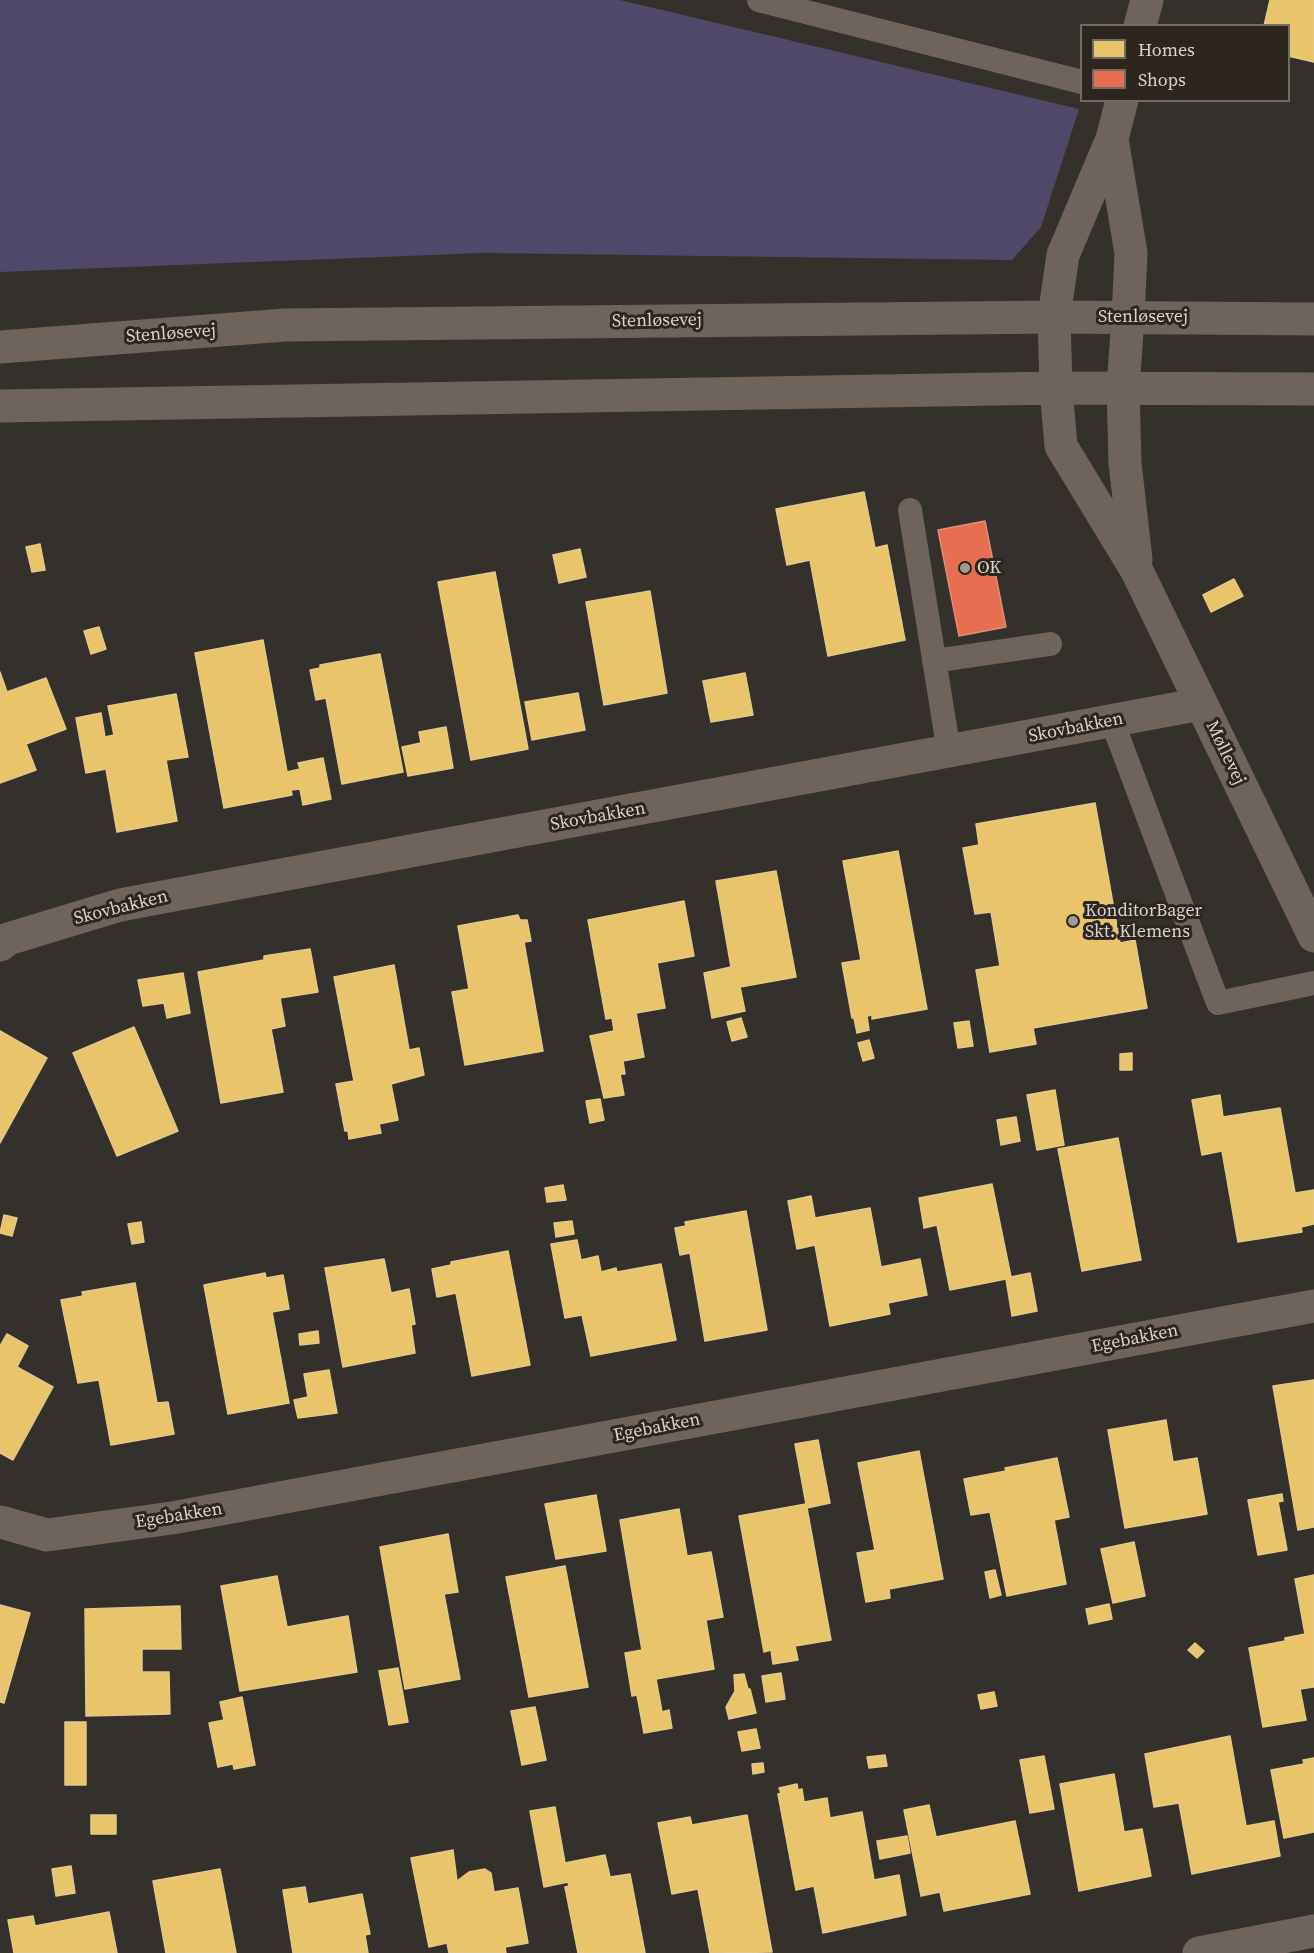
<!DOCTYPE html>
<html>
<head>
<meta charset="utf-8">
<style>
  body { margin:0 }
  #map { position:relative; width:1314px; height:1953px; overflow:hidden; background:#34302c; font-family:"Source Serif 4",serif }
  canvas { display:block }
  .legend { position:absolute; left:1080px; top:24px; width:210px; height:78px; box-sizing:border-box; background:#2c261f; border:2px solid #716b65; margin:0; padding:8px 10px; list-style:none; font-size:18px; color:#d8d3cf }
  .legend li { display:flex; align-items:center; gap:12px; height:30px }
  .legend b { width:30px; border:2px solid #716b65 }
</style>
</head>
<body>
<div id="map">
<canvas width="1314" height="1953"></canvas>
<ul class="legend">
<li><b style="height:16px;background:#e9c46a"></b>Homes</li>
<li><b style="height:16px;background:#e76f51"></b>Shops</li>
</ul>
</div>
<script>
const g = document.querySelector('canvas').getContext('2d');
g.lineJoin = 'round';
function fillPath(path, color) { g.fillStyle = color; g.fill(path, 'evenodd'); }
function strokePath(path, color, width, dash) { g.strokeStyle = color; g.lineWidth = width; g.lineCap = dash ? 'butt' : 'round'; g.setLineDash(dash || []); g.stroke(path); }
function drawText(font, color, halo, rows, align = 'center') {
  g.font = font + ' "Source Serif 4",serif'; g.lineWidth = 6; g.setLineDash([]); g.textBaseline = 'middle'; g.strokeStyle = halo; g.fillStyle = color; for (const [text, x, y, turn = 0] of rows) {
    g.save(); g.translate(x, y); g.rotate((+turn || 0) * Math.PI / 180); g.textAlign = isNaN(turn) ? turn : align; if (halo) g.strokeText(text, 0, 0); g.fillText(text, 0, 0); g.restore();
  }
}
fillPath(new Path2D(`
  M0 0H620L1079 109 1041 227 1012 260 482 253 0 272Z`), '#504868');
const homes = new Path2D(`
  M1270 0H1314V62L1288 56V26H1264Z
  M864 492 875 548 887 545 905 640 828 656 810 560 787 565 776 509Z
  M40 544 45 570 32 572 26 547Z
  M580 549 586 577 559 583 553 555Z
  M495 572 528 749 471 760 438 582Z
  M1234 579 1243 596 1211 612 1203 595Z
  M650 591 667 693 604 705 586 602Z
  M99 627 106 649 91 654 84 631Z
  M263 640 287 772 300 769 298 763 323 758 331 799 303 805 300 789 291 790 292 795 224 808 195 653Z
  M380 654 403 772 342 784 326 698 316 700 310 670 320 668V665Z
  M0 672 7 692 46 678 66 729 26 744 36 770 0 783Z
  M745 673 753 715 711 722 703 681Z
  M578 693 585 730 532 740 525 702Z
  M176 694 188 757 166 760 177 821 117 832 106 769 86 773 76 718 101 713 105 737 114 735 108 706Z
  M446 727 453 768 408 776 402 747 421 743 419 732Z
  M1095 803 1120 943 1135 940 1147 1008 1033 1028 1036 1044 990 1052 976 970 1000 966 991 912 975 914 963 848 979 845 976 824Z
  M898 851 927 1009 872 1019V1015L867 1016 869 1030 857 1033 854 1018H852L842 963 861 960 843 861Z
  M776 871 796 977 740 987 745 1011 712 1018 704 973 731 967 716 881Z
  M684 901 694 956 657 963 665 1008 636 1013 644 1057 623 1061 625 1074H620L624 1095 604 1098 590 1036 614 1031 612 1018 606 1019 588 920Z
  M518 915 520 920H527L531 941 524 942 543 1051 465 1065 452 992 469 989 458 926Z
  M310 949 318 992 280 998 285 1026 271 1029 283 1092 221 1103 198 972 264 960V956Z
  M394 965 409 1050 419 1048 424 1075 391 1084 398 1120 379 1124 381 1133 349 1139 348 1131H345L336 1084 354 1081 334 977Z
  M183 973 190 1013 167 1018 164 1003 143 1006 138 980Z
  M741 1018 747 1037 732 1041 727 1022Z
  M969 1021 973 1046 958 1048 954 1023Z
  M134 1027 178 1131 117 1156 73 1053Z
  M0 1031 47 1058 0 1143Z
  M869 1040 874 1058 863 1061 858 1043Z
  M1132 1053V1070H1120V1054Z
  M1055 1090 1064 1145 1037 1150 1027 1095Z
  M1220 1095 1223 1117 1280 1108 1295 1193 1314 1190V1224L1301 1227 1302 1232 1238 1242 1222 1151 1202 1155 1192 1100Z
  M600 1099 604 1120 590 1123 586 1101Z
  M1016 1117 1020 1141 1001 1145 997 1120Z
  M1118 1138 1141 1260 1082 1271 1058 1149Z
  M992 1184 1011 1277 1030 1273 1037 1311 1012 1316 1006 1279 950 1290 937 1225 924 1228 919 1198Z
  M563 1185 566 1200 547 1202 545 1188Z
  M811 1196 815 1218 870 1208 881 1267 920 1259 927 1295 888 1303 890 1314 830 1326 815 1245 797 1249 788 1201Z
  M746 1211 767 1330 705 1341 690 1253 680 1255 675 1228 686 1226 685 1222Z
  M4 1215 17 1218 12 1236 0 1233Z
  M572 1221 574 1234 556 1237 554 1223Z
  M141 1222 144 1242 132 1244 128 1224Z
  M577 1240 581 1260 598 1256 601 1272 616 1268 617 1272 661 1264 676 1340 591 1356 582 1315 565 1318 551 1244Z
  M508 1251 530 1365 472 1376 456 1293 437 1297 432 1269 451 1265V1262Z
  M384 1259 391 1293 409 1289 415 1324 411 1325 415 1353 343 1367 325 1268Z
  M265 1273 266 1278 283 1275 289 1309 272 1312 289 1403 228 1414 204 1285Z
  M135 1283 157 1403 168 1402 174 1434 111 1445 99 1380 78 1383 61 1300 83 1296 82 1292Z
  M318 1331 319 1343 300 1345 299 1334Z
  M7 1334 28 1346 17 1367 53 1387 13 1460 0 1453V1346Z
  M329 1370 337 1413 298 1418 294 1400 308 1397 304 1374Z
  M1314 1380V1527L1298 1530 1273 1386Z
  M1166 1420 1173 1462 1197 1458 1207 1514 1125 1528 1108 1430Z
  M818 1440 830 1503 807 1508 831 1640 795 1646 798 1660 773 1664 771 1650 764 1652 739 1516 806 1504 795 1444Z
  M919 1451 943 1579 889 1589 890 1598 866 1602 857 1553 875 1550 858 1463Z
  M1057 1458 1069 1517 1054 1520 1066 1584 1007 1596 990 1512 971 1515 964 1479 1006 1471 1005 1468Z
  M1282 1494 1283 1501 1278 1502 1287 1550 1258 1555 1248 1500Z
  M596 1495 606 1551 556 1559 545 1504Z
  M679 1509 687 1556 711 1552 723 1617 706 1620 714 1669 656 1679 662 1712 669 1710 672 1728 644 1733 637 1695 632 1696 625 1653 642 1650 620 1520Z
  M448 1534 458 1592 444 1594 460 1679 405 1689 380 1547Z
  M1134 1542 1145 1596 1113 1603 1101 1549Z
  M565 1566 588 1687 529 1697 506 1577Z
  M995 1570 1001 1595 990 1598 985 1572Z
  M1314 1575V1687L1300 1689 1306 1720 1263 1727 1249 1648 1285 1641V1638L1305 1634 1295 1579Z
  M277 1576 287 1627 348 1616 357 1672 240 1691 221 1586Z
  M1109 1604 1112 1619 1089 1624 1086 1609Z
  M0 1605 30 1613 4 1703 0 1702Z
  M180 1606 181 1649H142V1672H169L170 1714 86 1716 85 1609Z
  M1195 1643 1204 1651 1197 1658 1188 1650Z
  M398 1668 408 1722 389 1725 379 1671Z
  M781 1673 785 1699 766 1702 762 1676Z
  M744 1674 748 1689H750L756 1713 729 1719 726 1707 735 1691 734 1675Z
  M994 1692 997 1706 981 1709 978 1695Z
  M242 1697 255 1765 234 1769 233 1764 218 1767 209 1723 224 1720 220 1702Z
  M535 1707 546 1760 522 1765 511 1711Z
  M65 1722H86V1785H65Z
  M756 1729 760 1748 742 1751 738 1732Z
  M1230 1736 1246 1826 1274 1821 1280 1856 1192 1874 1179 1803 1154 1807 1145 1754Z
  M885 1755 887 1766 869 1768 867 1757Z
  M1044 1756 1054 1809 1030 1813 1020 1760Z
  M1314 1758V1832L1284 1838 1271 1770 1304 1764 1303 1760Z
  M763 1763 764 1772 753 1774 752 1764Z
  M1114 1774 1124 1832 1142 1829 1151 1876 1079 1891 1060 1784Z
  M797 1784 798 1790 802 1789 804 1802 827 1798 830 1818 862 1812 874 1880 899 1875 906 1915 823 1933 814 1886 796 1890 778 1794 781 1793 779 1788Z
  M929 1805 936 1837 1015 1821 1030 1894 944 1911 940 1892 921 1896 904 1810Z
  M555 1807 565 1863 605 1855 610 1877 630 1874 645 1953H578L565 1887 569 1886 568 1882 544 1887 530 1811Z
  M91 1815H116V1834H91Z
  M747 1815 772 1952 710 1953 698 1889 672 1894 658 1823 690 1817 692 1825Z
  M907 1836 910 1853 880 1859 877 1841Z
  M453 1850 457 1881 469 1872 485 1869 491 1873 494 1892 518 1888 528 1943 505 1947 506 1953H449L447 1943 429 1947 411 1858Z
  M71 1866 75 1893 56 1896 52 1869Z
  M220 1869 236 1953H166L153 1881Z
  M305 1887 308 1904 362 1894 370 1934 365 1935 368 1953H293L283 1890Z
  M109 1912 117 1953H14L8 1920 33 1916 35 1926Z`);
fillPath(homes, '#e9c46a');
strokePath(homes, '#e4c888', 1.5);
const shops = new Path2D(`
  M985 521 1006 627 959 636 938 530Z`);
fillPath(shops, '#e76f51');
strokePath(shops, '#e28d77', 1.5);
strokePath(new Path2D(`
  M759 0 1082 82
  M910 510 949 752
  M934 661 1050 644
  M1112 721 1218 1003 1314 983`), '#6e645b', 24);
strokePath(new Path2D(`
  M1140 26 1147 0
  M1112 139 1131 253 1128 318
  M1054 317 1063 255 1112 139 1122 100
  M0 945 8 939 120 905 1201 704
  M0 1522 47 1535 172 1518 1314 1306
  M1199 1953 1314 1931`), '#6e645b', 33);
strokePath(new Path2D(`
  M1054 317 1056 388 1061 446 1137 571 1314 936
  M1128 318 1123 388 1125 463 1136 560
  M0 347 285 325 1054 317 1314 319
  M0 406 1056 388 1314 389`), '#6e645b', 33);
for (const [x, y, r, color] of [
  [965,568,6,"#9f9a96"],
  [1073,921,6,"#9f9a96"]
]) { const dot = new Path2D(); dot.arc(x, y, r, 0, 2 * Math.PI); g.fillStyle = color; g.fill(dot); strokePath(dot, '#2c261f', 2); }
drawText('18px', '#d8d3cf', '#2c261f', [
  ["Stenløsevej",1143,317],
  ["Stenløsevej",657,321,-1],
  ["Stenløsevej",171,334,-4],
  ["Skovbakken",1076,728,-11],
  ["Møllevej",1225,753,64],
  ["Skovbakken",598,817,-10],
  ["Skovbakken",121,908,-14],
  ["Egebakken",1135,1339,-11],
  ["Egebakken",657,1428,-11],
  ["Egebakken",179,1516,-9]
]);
drawText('18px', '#d8d3cf', '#2c261f', [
  ["OK",977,568],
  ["KonditorBager",1085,911],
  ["Skt. Klemens",1085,932]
], 'left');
</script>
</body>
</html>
